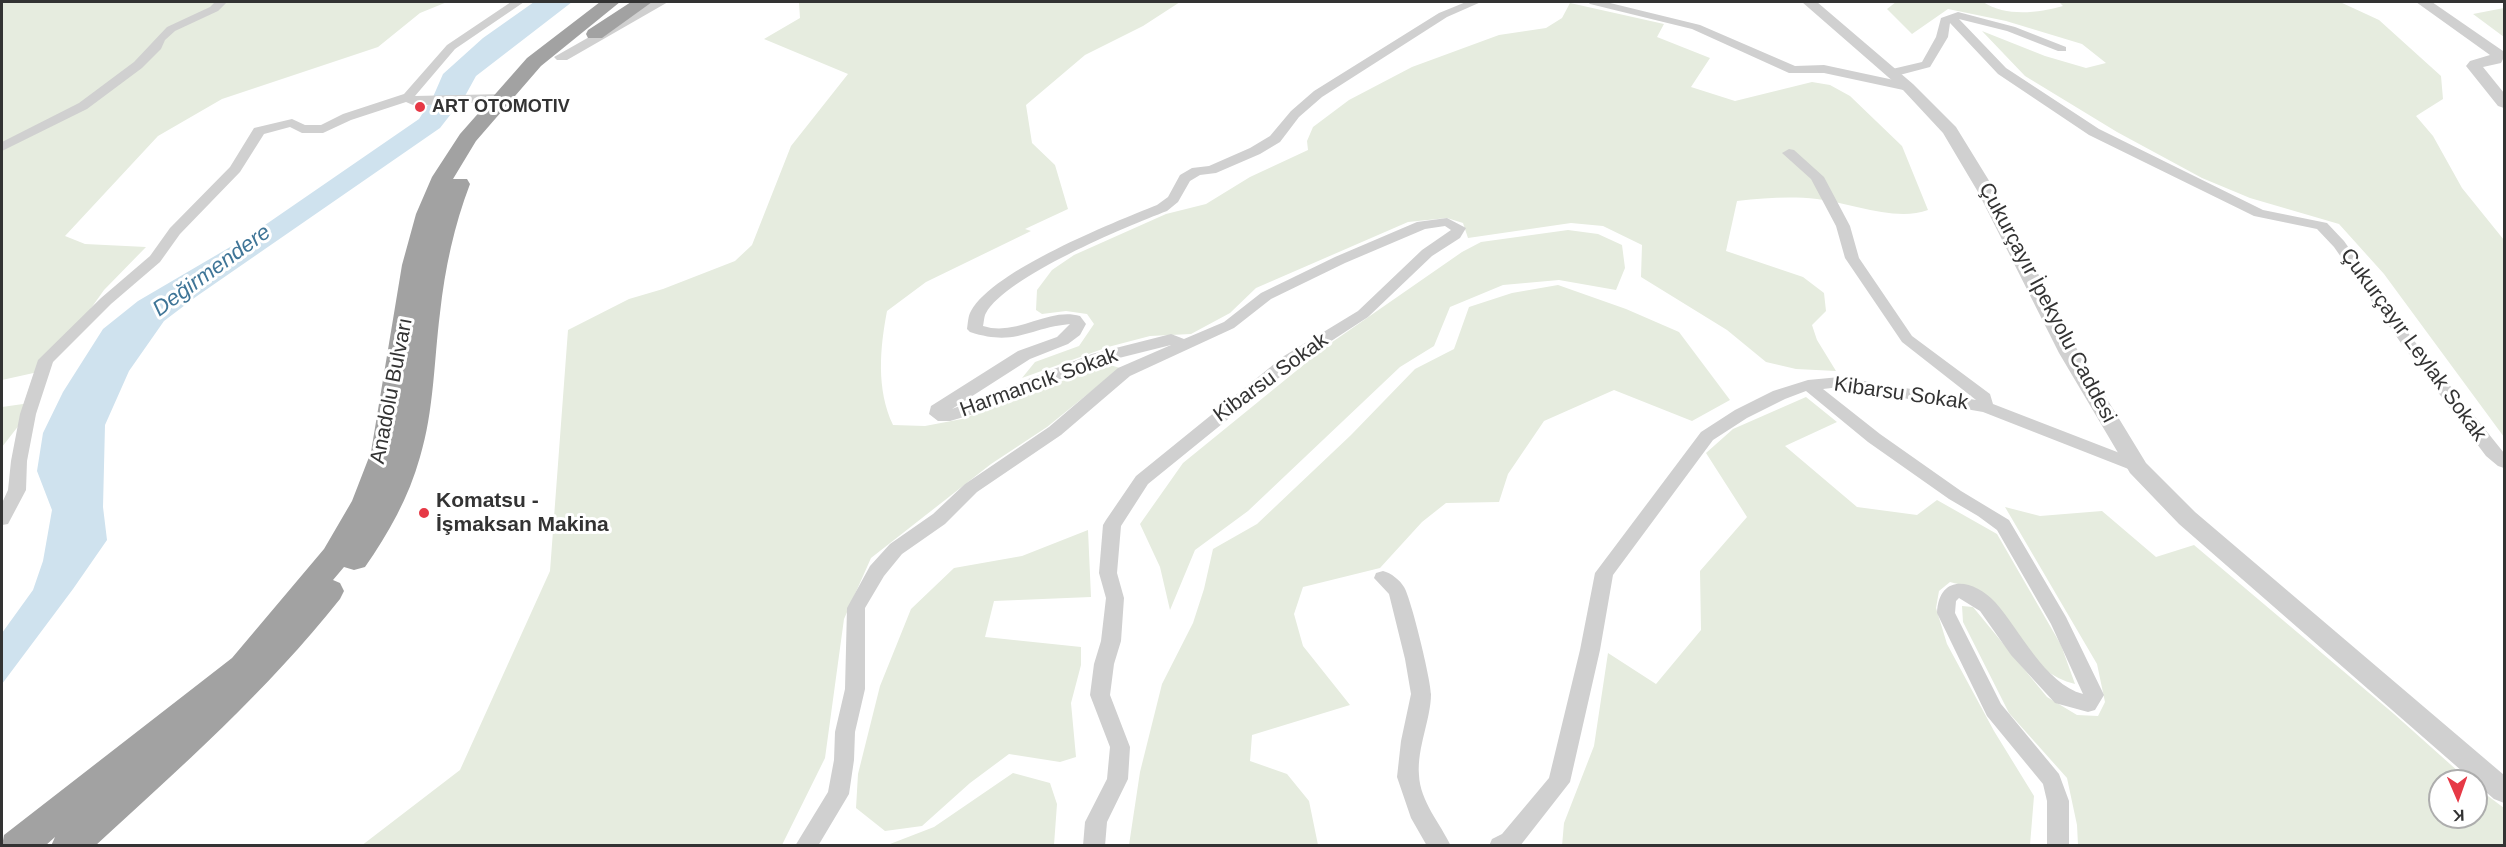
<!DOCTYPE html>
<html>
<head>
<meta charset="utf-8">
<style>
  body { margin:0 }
  #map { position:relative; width:2506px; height:847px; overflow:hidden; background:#fff; font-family:Helvetica,sans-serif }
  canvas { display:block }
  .frame { position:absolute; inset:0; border:3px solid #333; pointer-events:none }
  .north { position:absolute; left:2428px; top:769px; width:60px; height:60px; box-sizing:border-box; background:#fff; border:2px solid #adadad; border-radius:50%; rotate:178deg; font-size:16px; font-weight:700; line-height:24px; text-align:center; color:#333 }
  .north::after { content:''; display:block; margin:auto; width:21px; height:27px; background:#e63946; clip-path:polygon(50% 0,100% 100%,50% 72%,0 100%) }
</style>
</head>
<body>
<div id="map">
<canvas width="2506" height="847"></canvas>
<div class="frame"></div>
<div class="north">K</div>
</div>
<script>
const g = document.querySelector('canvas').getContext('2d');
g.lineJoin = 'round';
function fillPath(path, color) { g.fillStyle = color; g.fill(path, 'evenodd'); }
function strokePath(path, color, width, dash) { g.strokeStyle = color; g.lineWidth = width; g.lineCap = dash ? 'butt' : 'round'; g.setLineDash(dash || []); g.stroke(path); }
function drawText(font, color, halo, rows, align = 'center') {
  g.font = font + ' Helvetica,sans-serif'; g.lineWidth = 6; g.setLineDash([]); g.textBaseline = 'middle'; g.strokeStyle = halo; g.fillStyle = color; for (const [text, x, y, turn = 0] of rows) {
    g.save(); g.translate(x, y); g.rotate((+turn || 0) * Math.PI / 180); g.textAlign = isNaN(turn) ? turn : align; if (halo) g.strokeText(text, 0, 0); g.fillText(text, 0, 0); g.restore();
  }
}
fillPath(new Path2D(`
  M2 2H447L420 13 378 47 222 99 158 136 65 236 85 244 146 247 104 290 47 370 2 380Z
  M799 2H1180L1143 26 1085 55 1026 105 1032 143 1055 165 1068 209 1025 229 1031 231 926 282 887 311C880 348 876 389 893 425L925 426 962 419 1107 364 1120 368 1047 427 991 464 871 558 844 619 825 758 782 845 361 846 460 770 550 571 568 330 629 299 663 289 735 261 752 245 791 146 848 74 764 39 800 18Z
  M1896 2H1983C2006 17 2038 13 2063 6L2059 2H2340L2379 20 2441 76 2443 99 2416 116 2433 136 2462 188 2504 240V437L2384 274 2339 224 2250 198 2202 178 2117 132 2025 76 1982 31 2045 56 2086 68 2106 63 2082 44 2006 21 1948 9 1912 34 1887 9Z
  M1570 3 1664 24 1657 37 1710 58 1691 87 1735 101 1812 82 1830 85 1850 96 1902 146 1928 210C1896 222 1850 203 1817 199 1790 196 1765 198 1737 201L1726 251 1803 277 1824 293 1826 311 1812 325 1817 340 1836 371 1796 369 1766 362 1727 330 1641 277 1642 245 1603 226 1571 223 1468 238 1463 223 1447 218 1408 222 1256 288 1230 313 1191 334 1150 336 1108 347 1022 378 1035 362 1079 346 1094 324 1087 314 1066 311 1042 314 1036 310 1037 290 1052 270 1074 255 1166 214 1206 204 1250 177 1308 150 1307 141 1313 127 1349 100 1412 67 1499 35 1546 28 1562 18Z
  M2504 8V37L2473 14Z
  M1568 230 1598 234 1622 245 1625 268 1616 290 1559 280 1503 285 1450 307 1434 346 1400 367 1248 511 1195 550 1170 610 1160 567 1140 524 1183 463 1328 345 1462 252 1481 242Z
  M1558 285 1626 309 1679 332 1730 400 1692 421 1614 390 1544 421 1508 474 1499 502 1446 503 1422 522 1380 568 1303 587 1294 614 1303 646 1350 705 1252 735 1250 761 1287 774 1309 801 1318 845H1129L1140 772 1162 684 1193 623 1204 589 1213 549 1257 524 1351 435 1415 369 1454 349 1469 307 1512 293Z
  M1806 397 1837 422 1785 446 1857 507 1917 515 1937 500 1997 534 2061 645 2075 684C2028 673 2007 618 1972 589 1967 585 1957 584 1950 582L1939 591 1936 608 1947 644 1994 731 2034 796 2030 845 1562 846 1564 823 1594 746 1608 653 1656 684 1701 630 1700 571 1747 517 1706 453 1733 429Z
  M37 402 2 447V407Z
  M2005 507 2040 516 2102 511 2156 557 2194 545 2394 714 2469 781H2440V817H2476V787L2504 808V845H2078L2077 825 2067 778 2009 713 1963 622 1962 606 1973 607 2047 697 2077 715 2098 716 2105 702 2097 664Z
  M1088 530 1091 597 994 601 985 637 1081 647V665L1071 703 1076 757 1060 762 1009 754 970 783 922 826 885 831 856 808 858 774 880 686 911 609 954 568 1022 556Z
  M1013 773 1050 783 1057 804 1054 845H858L890 844 934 827Z`), '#e6ecdf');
fillPath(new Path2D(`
  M534 2H572L476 76 465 96 440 128 197 296 164 321 129 371 105 425 103 507 107 540 73 589 2 684V633L33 590 43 561 52 510 37 471 43 433 63 392 103 329 138 301 249 236 419 119 433 97 443 74 483 38Z`), '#cfe2ee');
fillPath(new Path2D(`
  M215 2H227L218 11 175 31 165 40 161 49 142 68 87 109 2 151V142L79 103 134 62 167 27 210 7Z
  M511 2H524L455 49 415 96 504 94 510 98 508 101 425 105H413L406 102 351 120 323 133H302L290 127 264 134 240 172 180 234 160 262 111 304 53 362 36 414 27 461 26 490 8 524 2 525V503L8 490 11 461 20 414 38 360 101 298 150 256 170 228 230 167 254 128 292 119 305 125H321L343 114 404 94 447 45Z
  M1466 2H1481L1447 17 1322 97 1299 117 1280 142 1260 154 1216 173 1200 175 1190 181 1178 202 1167 211C1125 227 1007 276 986 313 984 316 984 322 983 326 1017 337 1048 307 1080 316L1086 324 1080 335 1068 344 1030 359 952 409 1092 354 1171 334 1184 339 1224 322 1261 293 1335 257 1417 222 1447 218 1466 228 1460 238 1432 256 1368 317 1296 364 1148 484 1121 526 1117 573 1124 598 1121 641 1114 664 1110 695 1130 747 1128 779 1107 822 1105 846H1083L1085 822 1107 779 1110 747 1090 695 1094 664 1101 641 1106 598 1099 573 1103 525 1106 520 1136 476 1284 356 1358 311 1422 250 1451 230 1445 226 1425 229 1345 263 1271 299 1234 328 1130 376 1061 435 977 492 945 524 902 554 884 576 865 608V689L855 732 854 760 849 794 818 846H795L828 792 834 760 835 732 845 689 847 608 870 566 890 544 933 514 965 484 1049 427 1118 368 1171 345 1103 362 974 414 950 421H938L929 414 931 406 1018 351 1057 337 1070 324C1028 328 1016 347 970 332L967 329C968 323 968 316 971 311 994 270 1112 223 1157 205L1168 197 1180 175 1192 168 1209 166 1250 148 1270 136 1291 111 1314 91 1439 13Z
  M1588 2H1606L1700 25 1795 66 1824 65 1908 83 1914 87 1908 91 1824 73H1789L1692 29 1590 4Z
  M1958 12 2015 27 2066 47V51H2058L2007 31 1959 19 2006 68 2099 129 2263 210 2327 223 2344 241 2411 337 2504 453V468L2498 466 2486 456 2401 343 2334 247 2317 229 2254 216 2089 135 1998 74 1950 23 1948 37 1930 67 1892 77 1888 76V70L1922 62 1936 37 1941 18Z
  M1789 149 1794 150 1824 177 1850 226 1859 258 1912 336 1990 394 1993 404 2143 462 2146 466 2143 470H2131L1983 412 1840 387 1823 389 1880 434 1961 491 2009 520 2066 617 2104 695 2095 710 2088 712 2055 703 2011 655 1980 611 1959 598 1956 601 1955 613 2001 704 2059 774 2069 801V846H2047V801L2043 784 1987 716 1937 613C1939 573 1973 579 1995 602 2020 630 2045 684 2083 694L2051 624 1997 530 1978 516 1949 499 1868 442 1806 391 1785 399 1747 418 1713 440 1613 575 1600 650 1570 782 1520 846H1489L1492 839 1502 834 1549 778 1580 650 1595 573 1701 432 1735 410 1773 391 1808 380 1840 377 1976 400 1902 342 1845 258 1836 226 1811 179 1782 153Z
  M1383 571C1391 573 1400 580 1404 587 1411 598 1431 680 1431 694 1431 719 1417 747 1419 775 1420 801 1440 823 1451 846H1427L1411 818 1397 777 1401 741 1411 694 1405 659 1389 594 1374 578 1376 573Z`), '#d0d0d0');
fillPath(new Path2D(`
  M651 2H668L567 60H557L554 57Z
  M1802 2H1817L1913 84 1956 127 1996 192 2079 353 2146 463 2195 512 2504 775V803L2494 799 2179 524 2130 473 2059 353 1978 192 1943 133 1903 90Z
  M2416 2H2432L2503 51 2504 57 2501 63 2483 67 2504 93V108L2498 106 2466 66 2470 61 2490 55Z`), '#d0d0d0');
fillPath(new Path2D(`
  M600 2H620L541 66 476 141 453 179H467L470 184C454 226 445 268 440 313 434 360 434 411 420 457 409 497 388 534 365 567L354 570 344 567 333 580 340 583 344 591 340 599C267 691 181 767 95 846H51L55 837 45 846H2L4 835 232 658 324 549 352 501 371 452 402 265 416 214 432 177 460 134 527 58Z
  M631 2H652L602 38H588L586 34 588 30Z`), '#a2a2a2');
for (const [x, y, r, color] of [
  [420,107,6,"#e63946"],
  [424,513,6,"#e63946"]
]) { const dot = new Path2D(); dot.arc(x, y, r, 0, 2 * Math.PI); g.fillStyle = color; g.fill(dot); strokePath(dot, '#fff', 2); }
drawText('bold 18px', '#333', '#fff', [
  ["ART OTOMOTIV",432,107]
], 'left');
drawText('21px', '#333', '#fff', [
  ["Çukurçayır İpekyolu Caddesi",2047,303,62],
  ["Çukurçayır Leylak Sokak",2413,345,54],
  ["Kibarsu Sokak",1271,378,-36],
  ["Harmancık Sokak",1039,383,-20],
  ["Anadolu Bulvarı",392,391,-79],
  ["Kibarsu Sokak",1901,394,8]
]);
drawText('bold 21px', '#333', '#fff', [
  ["Komatsu -",436,501],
  ["İşmaksan Makina",436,525]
], 'left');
drawText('italic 22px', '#3f7597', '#fff', [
  ["Değirmendere",212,271,-36]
]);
</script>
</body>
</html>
